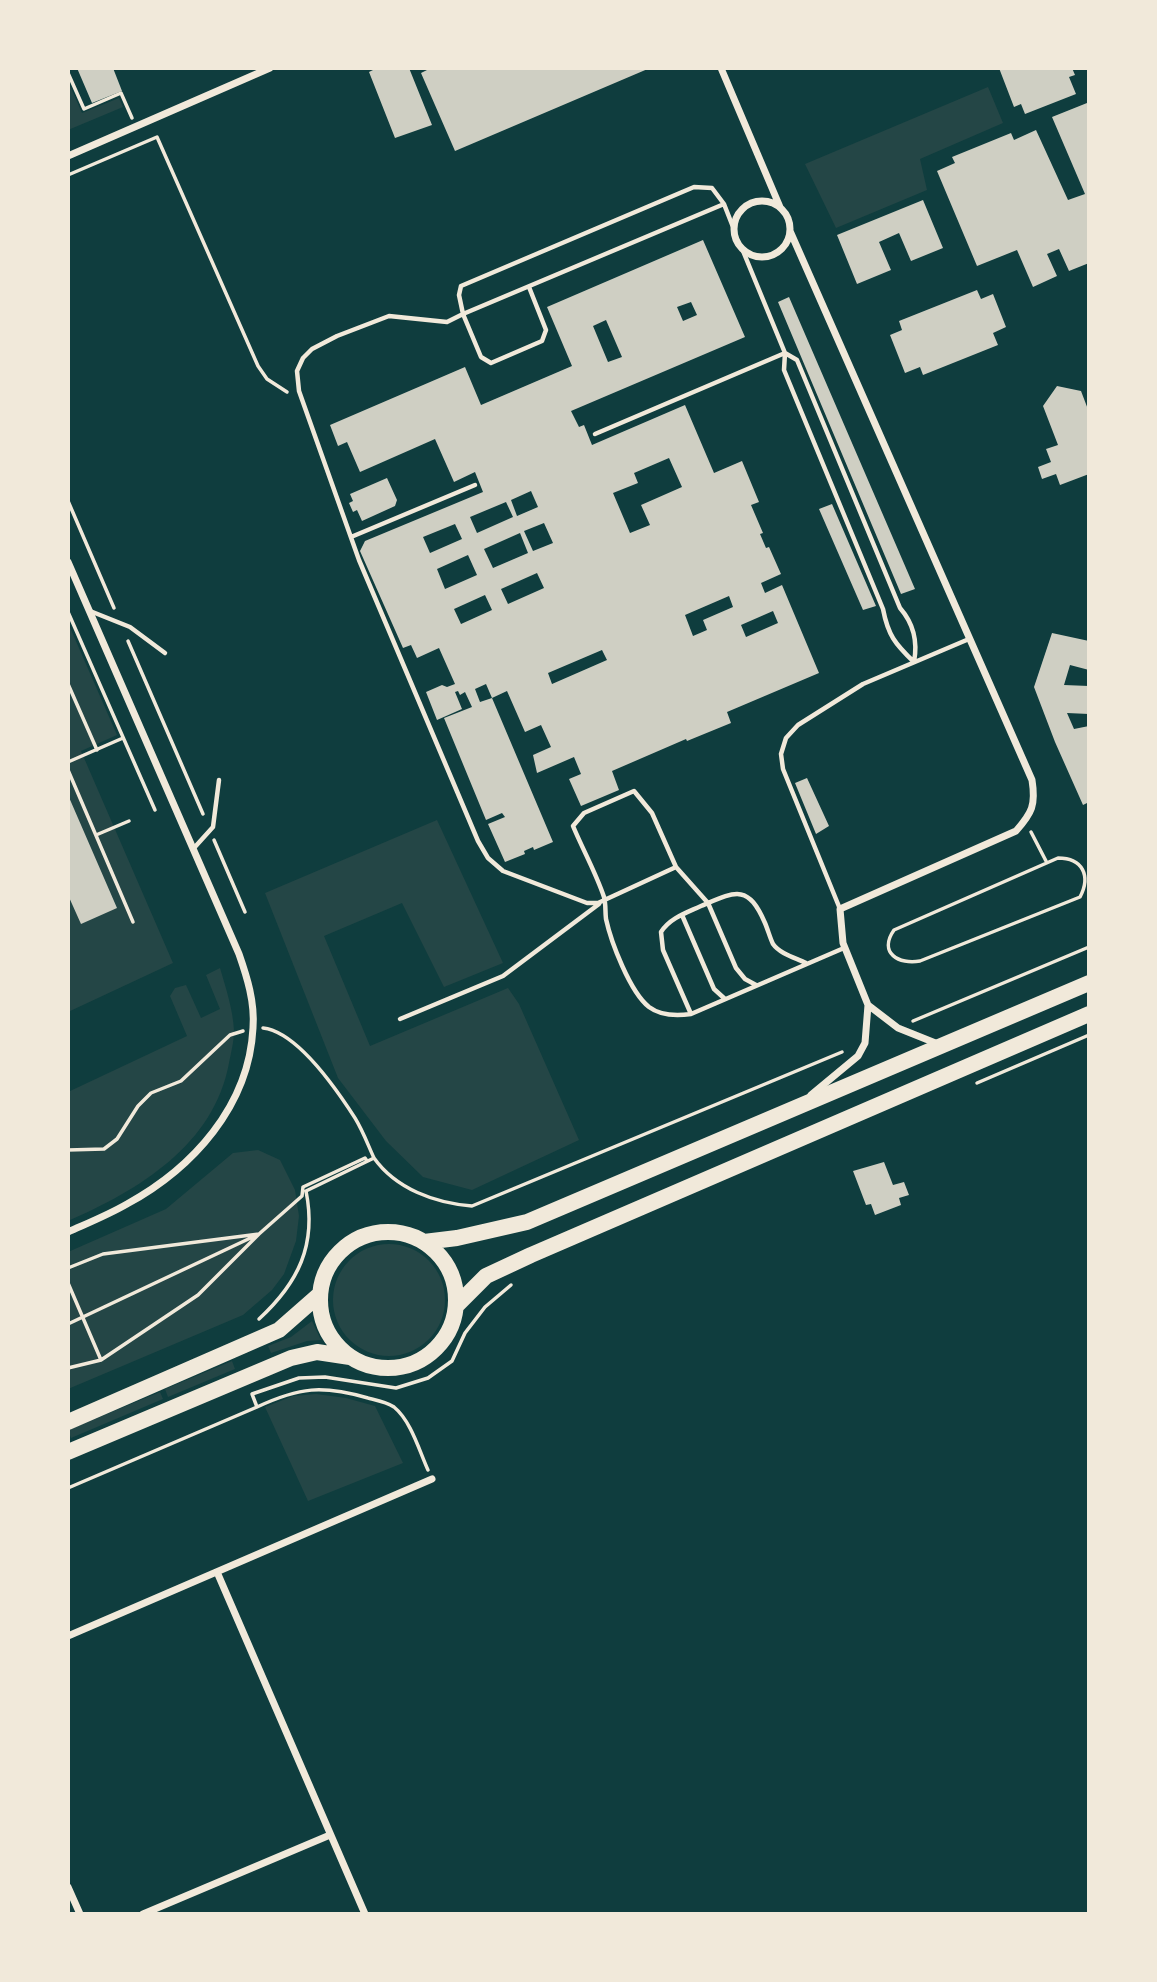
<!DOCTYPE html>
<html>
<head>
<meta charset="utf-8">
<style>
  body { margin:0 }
  #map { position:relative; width:1157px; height:1982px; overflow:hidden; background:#0f3d3e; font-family:Bitter,serif }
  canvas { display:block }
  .frame { position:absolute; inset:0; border:70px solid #f1e9da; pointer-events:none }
</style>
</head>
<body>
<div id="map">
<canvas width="1157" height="1982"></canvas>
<div class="frame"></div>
</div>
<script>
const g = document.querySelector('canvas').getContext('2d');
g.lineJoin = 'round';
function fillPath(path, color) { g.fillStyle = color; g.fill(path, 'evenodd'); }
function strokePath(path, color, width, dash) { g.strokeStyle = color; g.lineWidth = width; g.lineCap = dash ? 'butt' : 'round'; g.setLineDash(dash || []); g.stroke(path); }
fillPath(new Path2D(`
  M68 81 82 113 119 98 123 107 68 130Z
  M988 87 1003 123 920 159 927 190 836 228 805 164Z
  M68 623 117 735 81 751 173 963 68 1012Z
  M437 820 503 963 444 987 402 903 324 936 370 1046 508 988 519 1004 579 1140 472 1190 423 1177 386 1141 338 1078 265 893Z
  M220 968C226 989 233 1009 234 1031 234 1041 231 1053 229 1063 214 1145 139 1190 68 1221V1092L187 1036 170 996 175 988 186 985 201 1018 220 1009 206 975Z
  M258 1150 280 1160 295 1190 299 1216 296 1241 284 1274 272 1290 243 1315 68 1389V1252L166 1209 233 1153Z
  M333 1300a56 56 0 1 1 112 0a56 56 0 1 1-112 0Z
  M312 1321 321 1340 307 1341 271 1353 268 1346 291 1337Z
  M232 1361 235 1369 168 1397 165 1389Z
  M160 1392 163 1399 71 1438 68 1430Z
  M316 1394 346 1398 375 1406 403 1463 308 1501 265 1407 293 1396Z`), '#244646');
fillPath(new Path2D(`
  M77 68H113L122 91 92 103Z
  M377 68H409L432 125 395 138 369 72Z
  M431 68H650L455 151 421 73Z
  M999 68H1072L1075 75 1069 77 1076 94 1025 114 1021 104 1014 107Z
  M1087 103 1089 263 1069 271 1059 249 1047 254 1057 276 1033 287 1017 250 977 266 937 171 955 163 952 157 1011 133 1014 140 1036 130 1068 200 1085 194 1052 117Z
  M923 200 943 248 911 261 899 233 879 242 891 270 857 284 837 235Z
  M703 240 745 337 571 411 579 427 584 425 592 445 685 405 714 473 742 461 759 502 751 505 763 533 760 534 766 548 769 547 781 574 761 583 765 593 782 585 819 673 727 712 731 723 687 741 686 739 612 771 619 790 581 806 569 779 581 774 574 757 537 773 533 755 551 747 541 725 525 732 507 691 492 698 486 684 475 689 480 702 492 698 553 842 534 850 533 847 524 851 525 854 505 862 488 824 505 817 502 813 486 820 444 718 472 707 465 692 460 695 458 691 455 692 462 709 437 720 426 692 442 685 447 687 455 684 439 648 417 658 411 645 403 648 360 551 365 541 483 492 475 472 454 482 435 439 360 472 347 442 338 446 330 425 465 367 481 405 572 366 547 307ZM691 302 697 315 683 321 677 307ZM606 320 622 357 608 362 593 326ZM669 458 682 487 641 505 650 525 630 533 613 493 638 483 634 473ZM531 491 538 507 517 516 511 500ZM506 502 513 517 477 533 470 517ZM544 523 553 543 533 551 524 531ZM455 524 462 539 430 553 423 537ZM520 533 528 553 493 568 484 549ZM468 555 477 575 445 589 437 569ZM537 573 544 588 508 604 501 589ZM485 595 492 610 461 624 454 609ZM729 596 733 607 703 620 707 630 693 636 685 615ZM773 611 778 623 746 637 741 625ZM602 650 607 660 552 684 548 673Z
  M977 290 981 299 993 294 1006 327 993 333 998 345 923 375 920 367 905 373 890 335 902 330 899 321Z
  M789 297 915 589 901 594 778 302Z
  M1057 386 1081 391 1089 412V474L1060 485 1056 474 1042 479 1038 467 1051 462 1046 449 1058 445 1043 406Z
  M387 478 397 500 395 506 362 521 357 510 353 512 349 503 353 501 350 494Z
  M832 504 876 606 863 610 819 509Z
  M1052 633 1089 641V670L1070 665 1064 685 1089 686V714L1067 713 1074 729 1089 726V802L1083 805 1055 742 1034 687Z
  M807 778 829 826 816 834 795 783Z
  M68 795 117 908 81 924 68 895Z
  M884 1162 893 1185 904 1182 909 1195 899 1198 901 1205 875 1215 871 1204 866 1205 853 1171Z`), '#cfcfc3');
strokePath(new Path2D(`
  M68 73 84 109 121 93 132 118
  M68 175 157 137 258 366 267 379 287 392
  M68 501 114 608
  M68 612 155 810
  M128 641 203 814
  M68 684 97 750
  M68 762 123 738
  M68 770 133 922
  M1031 832 1046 861
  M96 835 129 821
  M214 840 245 912
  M1058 858C1083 858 1091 876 1080 897L920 961C899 965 878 953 894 930Z
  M913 1021 1089 947
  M263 1028C298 1032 337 1090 355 1118 363 1131 368 1145 374 1158
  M977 1083 1089 1035
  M68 1150 104 1149 117 1139 138 1106 151 1093 181 1081 230 1035 243 1031
  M68 1268 103 1254 259 1234 198 1295 101 1360 68 1368
  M68 1283 101 1360
  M259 1319C298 1283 317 1245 306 1191L374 1158C396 1189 435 1203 472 1206L842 1052
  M68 1324 259 1234 302 1196 303 1187 365 1158 367 1161
  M257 1407C300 1387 322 1385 368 1398 376 1400 387 1402 394 1407 411 1421 419 1450 428 1470
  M68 1488 257 1407 252 1394 299 1378 325 1377 396 1388 428 1378 452 1361 465 1333 485 1307 511 1285`), '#f1e9da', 3.5);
strokePath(new Path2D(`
  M724 204 463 314 459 295 461 286 694 187 712 188 724 204 733 227
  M743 251 785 353 784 370 883 609C888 635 895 644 914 662 918 641 914 624 900 608L797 360 785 353
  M529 287 546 330 542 341 491 363 481 357 463 314 447 322 389 316 337 336 312 349 303 358 297 371 299 391 359 560 478 841 488 858 503 871 587 903H598L676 867
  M595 434 785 353
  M351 537 475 485
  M90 611 130 627 165 653
  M194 848 213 827 219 780
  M840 909 783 769 781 754 786 738 798 725 863 684 969 639
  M682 915 714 989 725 999
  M756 985 745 979 736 968 708 903 676 867 652 813 634 791 584 813 573 826C583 850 596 873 604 897 606 904 605 911 606 919 611 942 630 992 649 1007 661 1016 677 1016 691 1014L844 948
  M691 1014 663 950 661 932C670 918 686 913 701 906 736 891 748 884 765 923 768 930 770 938 773 944 780 954 796 958 806 963
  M400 1019 503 976 599 904`), '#f1e9da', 4.5);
strokePath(new Path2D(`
  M721 68 780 207
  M68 156 270 68
  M734 229a28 28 0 1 1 56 0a28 28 0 1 1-56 0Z
  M790 231 1032 780C1036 805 1032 813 1016 831L840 909 843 943 868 1005
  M68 562 239 954C247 977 255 1002 253 1028 249 1106 193 1168 127 1204 108 1215 88 1223 68 1232
  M811 1095 858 1056 865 1043 868 1005 898 1028 938 1044
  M217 1572 365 1914
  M68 1636 432 1479
  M68 1887 80 1914
  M143 1914 330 1835`), '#f1e9da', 7);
strokePath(new Path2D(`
  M320 1300a68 68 0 1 1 136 0a68 68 0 1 1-136 0Z
  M424 1242 457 1238 527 1222 1089 983
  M456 1306 486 1276 531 1255 1089 1014
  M68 1422 279 1330 320 1294
  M68 1452 291 1358 317 1352 350 1357`), '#f1e9da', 16);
</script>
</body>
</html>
